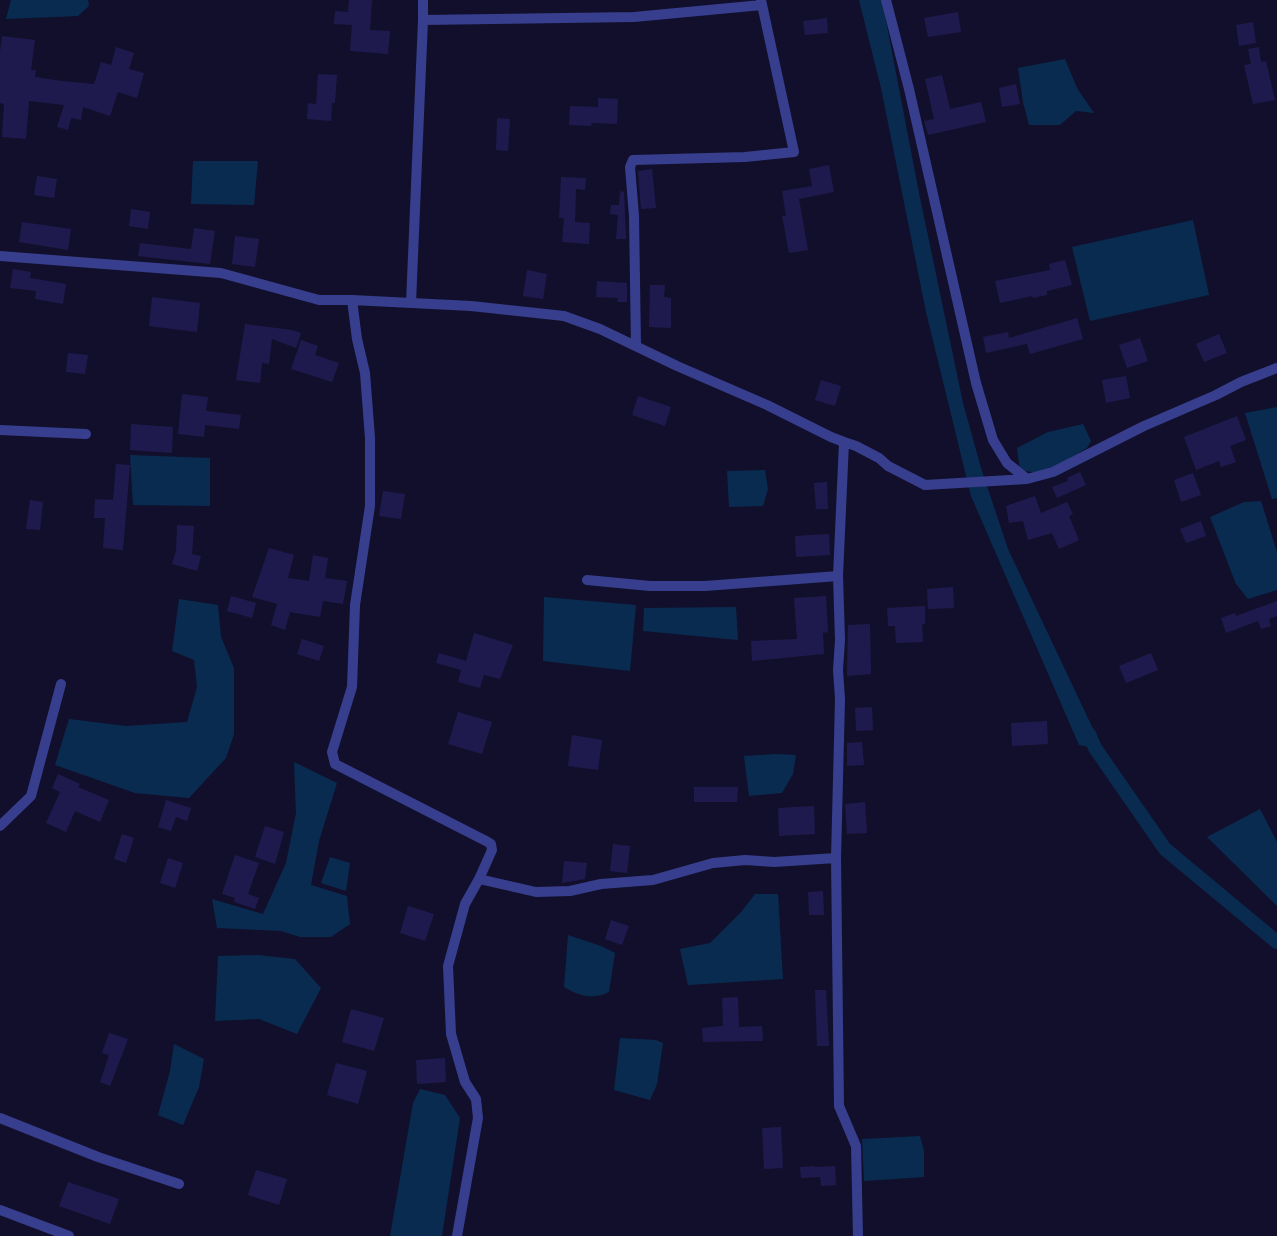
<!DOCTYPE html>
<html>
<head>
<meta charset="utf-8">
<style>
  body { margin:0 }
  canvas { display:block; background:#110f2b }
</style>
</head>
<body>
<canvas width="1277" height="1236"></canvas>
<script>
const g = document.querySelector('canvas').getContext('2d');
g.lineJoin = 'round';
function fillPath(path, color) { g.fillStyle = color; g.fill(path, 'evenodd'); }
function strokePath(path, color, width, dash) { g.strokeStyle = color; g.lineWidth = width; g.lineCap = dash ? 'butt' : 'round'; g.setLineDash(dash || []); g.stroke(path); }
fillPath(new Path2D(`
  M11 0H88L89 6 78 16 6 19Z
  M859 0H882L919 193 963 403 981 468 1008 549 1095 733V748L1079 745 971 496 926 312 881 88Z
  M1065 59 1077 88 1094 113 1076 111 1060 125H1029L1023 102 1018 68Z
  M193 161H258L254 205 191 204Z
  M1193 220 1209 295 1090 321 1072 247Z
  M1277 407V498L1272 499 1245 413Z
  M1083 424 1091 441 1087 448 1044 474 1020 470 1017 448 1048 432Z
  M130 455 210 458V506L133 505Z
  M765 470 768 489 763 506 729 507 727 471Z
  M1261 501 1277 552V590L1248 599 1236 584 1210 517 1244 502Z
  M544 597 636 605 630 671 543 661Z
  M179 599 218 605 221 637 234 668V734L226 758 189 798 135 793 55 765 69 719 126 726 187 722 197 687 194 660 172 651Z
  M736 607 738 640 643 631 644 608Z
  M776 754 796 755 793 774 782 793 749 796 744 756Z
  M294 762 337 783 319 841 311 885 347 896 350 924 331 937H300L281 931 217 928 212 899 263 914 286 863 296 813Z
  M1260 809 1277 842V906L1207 837Z
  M330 857 350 863 346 891 321 883Z
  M755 894H778L783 979 688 985 680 949 710 943 742 911Z
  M568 935 601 946 615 953 609 992C593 1000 579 996 564 987Z
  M257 955 295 959 321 988 297 1034 259 1019 215 1021 218 956Z
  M620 1038 656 1040 663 1043 657 1084 650 1100 614 1090Z
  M174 1044 204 1059 199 1087 183 1125 158 1115 170 1071Z
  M420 1089 445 1095 460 1118 442 1236H390L413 1103Z
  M920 1136 924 1151V1177L864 1181 862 1139Z`), '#092b50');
strokePath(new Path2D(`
  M1089 734 1095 748 1165 849 1277 942`), '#092b50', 14);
fillPath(new Path2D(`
  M349 0H372L370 30 390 31 388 54 350 51 352 25 334 24 335 11 348 12Z
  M958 12 961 32 928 37 924 18Z
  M827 18 828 33 805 35 803 21Z
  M1253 22 1256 43 1239 46 1236 25Z
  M2 36 35 40 31 70H36L35 77 62 81 94 84 101 62 111 65 116 47 134 53 129 69 144 73 137 98 118 92 110 116 83 107 81 120 71 118 68 130 57 127 64 105 29 101 26 139 2 137 4 104 0 103V52Z
  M1259 47 1261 62 1266 61 1275 100 1253 104 1244 65 1251 64 1248 49Z
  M318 74 337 75 335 103H332L331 121 307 119 308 103 316 104Z
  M942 75 950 109 981 102 986 122 928 135 924 121 934 119 925 79Z
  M1016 84 1020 104 1002 107 999 88Z
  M598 98 618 99 617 124 592 123 591 126 569 125 570 106 598 107Z
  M497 118 510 119 508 151 496 150Z
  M829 165 834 192 799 199 808 250 789 253 782 216H786L782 191 812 186 809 169Z
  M652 169 656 208 641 209 638 171Z
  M37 176 57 179 54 198 34 195Z
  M561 177 586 178 585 190 576 189 575 222 590 223 589 244 562 242 564 218H559Z
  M620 191 624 192 626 239H616L618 215 610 214 611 205H619Z
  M131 209 150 212 148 229 129 226Z
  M22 222 71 229 68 250 19 242Z
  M194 228 215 231 210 264 138 256 140 243 191 249Z
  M235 236 259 239 255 267 232 264Z
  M1065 260 1072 285 1047 291V295L1033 298 1032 296 1000 303 995 281 1050 270 1049 264Z
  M13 269 31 272 30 278 66 284 63 304 35 299 36 291 10 288Z
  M527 270 547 274 543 299 523 296Z
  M597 281 627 283V302H617L618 298 596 297Z
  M650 285H665L664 297 671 298V328L649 327Z
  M152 297 200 303 197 332 149 326Z
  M1077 318 1083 339 1030 354 1027 344 986 353 983 337 1008 332 1009 338Z
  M245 324 292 330 301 333 296 348 272 339 269 364 262 363 260 383 236 380Z
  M1219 334 1227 353 1204 362 1196 344Z
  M1140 338 1148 361 1127 368 1119 345Z
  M301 340 318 346 315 355 339 363 332 382 291 369Z
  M68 353 88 355 85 374 66 372Z
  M1126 376 1130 398 1106 403 1102 380Z
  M821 380 841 386 835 406 815 400Z
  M182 394 208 397 206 411 241 415 239 429 205 425 204 437 178 434Z
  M638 396 671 407 665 426 632 415Z
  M1237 416 1246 440 1230 446 1236 462 1221 467 1219 461 1196 470 1184 437Z
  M131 424 173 427 172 453 130 450Z
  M116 464 130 465 123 550 103 548 105 518H94L95 499 113 500Z
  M1080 472 1086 485 1057 498 1052 487 1068 481 1067 478Z
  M1193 473 1201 495 1181 502 1174 480Z
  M827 482 828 509H816L814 483Z
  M383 491 405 494 401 519 379 516Z
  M1035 496 1041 513 1067 502 1073 514 1069 516 1079 540 1059 549 1052 533 1028 540 1023 521 1009 523 1006 506Z
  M30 500 43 502 40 530 26 529Z
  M1201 521 1206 536 1186 543 1180 529Z
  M177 525 194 526 192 554 201 556 197 571 172 564 176 551Z
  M829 534 830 555 796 557 795 536Z
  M269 548 294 555 288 578 309 581 313 555 328 558 325 578 347 581 343 604 323 601 320 617 290 612 285 630 271 625 277 604 252 597Z
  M953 587 954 608 928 609 927 589Z
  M231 596 256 603 252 618 227 611Z
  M826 596 828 632 823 633 824 654 752 661 751 641 797 639 794 598Z
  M1277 601V616L1269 619 1271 626 1261 629 1258 621 1226 633 1221 618 1235 613 1236 616Z
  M925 606V624H922L923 642 896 643 895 626H888L887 608Z
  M870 624 871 674 847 676 848 625Z
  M474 633 513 645 500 679 484 675 480 688 458 682 461 670 436 663 439 653 466 661Z
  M302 639 324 646 319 661 297 654Z
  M1151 653 1158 670 1126 683 1119 666Z
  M872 707 873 730 856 731 855 708Z
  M458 712 492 722 482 754 448 744Z
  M1047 721 1048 744 1012 746 1011 723Z
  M572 735 602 740 598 770 568 766Z
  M862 742 864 765 847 766V743Z
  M58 774 80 784 78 787 109 800 100 822 75 811 66 832 46 823 60 792 52 788Z
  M694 787H738L737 802H694Z
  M166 800 191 808 187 821 176 817 171 831 158 827Z
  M865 802 867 833 847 834 845 804Z
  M814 806 815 834 779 836 778 808Z
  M265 826 284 832 275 864 255 857Z
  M122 834 134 838 126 863 114 859Z
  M613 844 630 846 627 873 610 871Z
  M235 855 259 863 248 894 259 898 255 909 234 902 235 898 222 894Z
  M168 858 183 863 175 888 160 883Z
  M564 861 587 863 585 879 562 883Z
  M823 891 824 915H809L808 892Z
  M408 906 434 914 425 941 400 933Z
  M611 920 629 926 622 945 605 939Z
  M815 990H826L829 1046H817Z
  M738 997 739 1027 762 1026 763 1041 703 1042 702 1028 723 1026 722 998Z
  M351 1009 384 1018 374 1051 342 1042Z
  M109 1033 128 1039 110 1086 100 1082 109 1055 102 1053Z
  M445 1058 446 1082 417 1084 416 1060Z
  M336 1063 367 1071 358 1104 327 1095Z
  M781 1127 783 1168 764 1169 762 1128Z
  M814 1166 815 1167 835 1166 836 1185 821 1186 820 1177 801 1178 800 1167Z
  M256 1170 287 1179 279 1205 248 1195Z
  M68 1182 119 1199 110 1224 59 1206Z`), '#1f1a4d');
strokePath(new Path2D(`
  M886 0 909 89 976 383 993 440 1007 463 1027 479
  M423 20 634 17 762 5
  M0 256 221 273 319 300H352L471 306 564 316 600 329 677 366 767 405 831 437 844 442 838 576 840 640 838 670 840 699 836 858 839 1106 856 1146 858 1236
  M352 300 357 339 365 373 370 438V506L355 605 352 687 332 752 335 764 486 841 491 844 492 850 479 879 465 904 448 966 451 1034 465 1082 476 1099 478 1118 457 1236
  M411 303 423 20V0
  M636 346 634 216 630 167 633 160 745 157 794 152 761 0
  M0 430 86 434
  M844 442 856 446 879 458 888 466 925 485 1027 479 1053 472 1144 426 1216 395 1241 382 1277 368
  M587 580 650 586H705L838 576
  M0 826 31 796 61 684
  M479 879 536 892 570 891 601 884 653 880 713 863 745 860 774 862 836 858
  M0 1118 98 1157 179 1184
  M0 1210 69 1236`), '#373e8d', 10);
</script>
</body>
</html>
